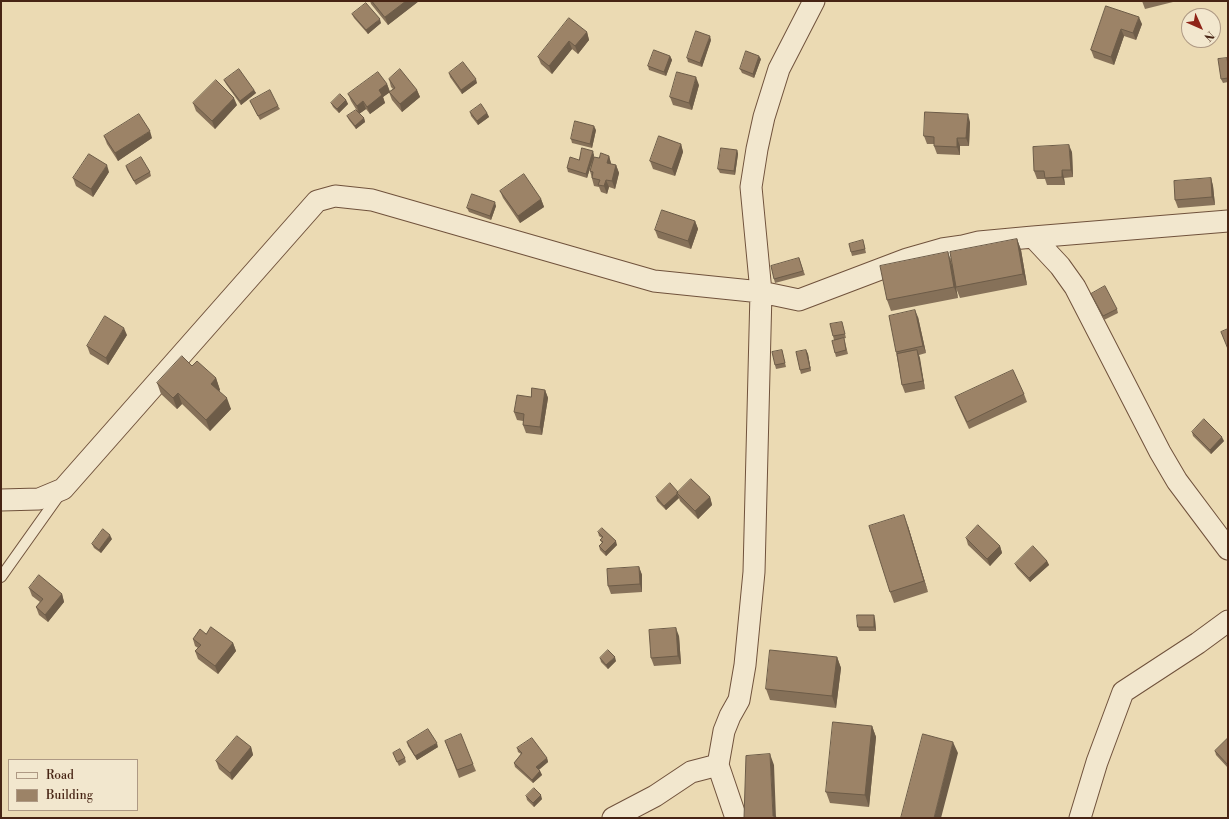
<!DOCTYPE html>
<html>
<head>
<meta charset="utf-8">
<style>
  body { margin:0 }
  #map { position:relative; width:1229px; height:819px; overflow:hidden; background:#ebdab3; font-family:"Libre Bodoni",serif }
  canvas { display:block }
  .frame { position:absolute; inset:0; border:2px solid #472414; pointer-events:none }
  .legend { position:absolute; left:8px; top:759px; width:130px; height:52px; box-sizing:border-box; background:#f2e7ce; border:1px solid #ae9984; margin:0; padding:5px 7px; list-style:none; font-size:12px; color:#472414 }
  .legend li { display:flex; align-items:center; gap:8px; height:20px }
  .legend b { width:20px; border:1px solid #ae9984 }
  .north { position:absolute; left:1181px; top:8px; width:40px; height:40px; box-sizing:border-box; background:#f2e7ce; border:1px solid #ae9984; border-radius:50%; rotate:135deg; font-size:11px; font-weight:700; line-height:16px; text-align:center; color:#472414 }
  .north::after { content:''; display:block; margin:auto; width:14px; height:18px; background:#8f2418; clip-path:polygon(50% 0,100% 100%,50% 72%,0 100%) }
</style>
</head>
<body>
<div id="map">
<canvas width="1229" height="819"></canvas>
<div class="frame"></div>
<ul class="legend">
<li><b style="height:5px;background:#f2e7ce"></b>Road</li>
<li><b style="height:11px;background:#9c8367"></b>Building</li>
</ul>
<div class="north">N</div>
</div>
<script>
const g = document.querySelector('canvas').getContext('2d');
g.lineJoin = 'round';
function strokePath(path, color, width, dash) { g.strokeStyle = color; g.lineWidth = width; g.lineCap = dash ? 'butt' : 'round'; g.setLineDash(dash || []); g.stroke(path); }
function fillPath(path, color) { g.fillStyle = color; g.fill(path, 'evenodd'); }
const service = new Path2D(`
  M1 577 60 494`);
const minor = new Path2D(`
  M1033 237 1228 221
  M1 500 39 499 63 489 317 201 335 196 372 200 654 281 761 292 799 300 907 259 942 249 963 246 979 242 1033 237 1060 266 1075 287 1160 452 1177 481 1228 549
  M718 765 736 818
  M613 818 655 796 691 772 718 765 724 731 730 716 739 700 745 665 754 572 761 292 751 187 757 149 764 117 779 69 814 1
  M1080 818 1097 762 1123 692 1198 643 1228 621`);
strokePath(service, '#70523c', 12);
strokePath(minor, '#70523c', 23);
strokePath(service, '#f2e7ce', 10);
strokePath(minor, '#f2e7ce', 21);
fillPath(new Path2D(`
  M370 1H419L388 25 371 4Z
  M1142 1H1172L1173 2 1145 9Z
  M1106 6 1142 24 1136 40 1124 36 1114 65 1094 58 1091 50Z
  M352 14 381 23 368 34 354 18Z
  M587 32 589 40 578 54 572 49 552 74 541 64 538 57Z
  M711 40 702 67 688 62 687 58Z
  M670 56 672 60 666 76 649 70 648 66Z
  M761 59 754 78 742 73 740 69Z
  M1228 61V82L1223 83 1221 79Z
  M449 73 477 83 462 94 450 77Z
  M389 79 417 90 420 97 402 112 392 100 389 92 393 89 391 87Z
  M224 80 254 90 256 93 241 105 226 84Z
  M387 84 390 92 383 97 385 103 370 114 366 109 359 114 351 101 348 94Z
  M699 85 692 110 673 105 670 97Z
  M346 100 348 104 339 113 333 107 331 103Z
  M250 101 278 106 280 109 260 120Z
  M193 103 237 105 215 129 196 111Z
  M470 112 487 113 489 117 478 125 471 116Z
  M347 116 364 118 365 122 356 129 349 120Z
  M970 122 969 146H960V155L937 154 934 146V144H927L924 136Z
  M596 130 592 148 572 143 571 139Z
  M104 136 152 138 118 161 107 144Z
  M681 144 683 152 675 176 653 169 650 161Z
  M737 150 738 154 735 175 720 173 718 169Z
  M1072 152 1073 177 1064 178 1065 185H1047L1045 179H1037L1034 171Z
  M594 155V157L599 158 609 156 611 164 616 165 619 173 615 189 609 187 607 194 601 192 599 187 594 186 590 171 592 162 587 178 568 172 567 168 579 160Z
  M126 166 150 172 151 176 136 185 127 170Z
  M109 172 93 197 76 186 73 178Z
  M1211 178 1213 186 1215 205 1178 208 1175 200Z
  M500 191 541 199 544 207 520 223 503 198Z
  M496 206 491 220 469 212 467 208Z
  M695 221 698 229 691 249 658 238 655 230Z
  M1017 239 1021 250 1027 285 960 298 956 288 958 298 891 311 887 300 952 264Z
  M864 244 866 253 852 256 851 252Z
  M799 258 805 275 775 283 774 279Z
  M1091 294 1117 309 1118 313 1104 320Z
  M918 317 926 353 919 355 925 389 905 393 902 385 896 352Z
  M842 322 846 338 839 339 845 342 848 354 836 357 835 353 834 340 833 336Z
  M127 335 108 365 90 354 87 346Z
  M782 350 786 367 776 369 775 365Z
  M806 350 808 354 811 371 801 374 800 370Z
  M192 366 216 378 220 390 219 391 231 409 210 431 182 404 177 409 161 394 157 383Z
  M545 390 548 398 542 435 526 433 523 425V421L517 420 514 412 531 397Z
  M1024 394 1027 402 969 429 958 405 955 397Z
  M1192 432 1224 441 1211 454 1193 436Z
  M678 492 710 497 712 505 698 519 680 501 679 498 666 510 657 501 656 497Z
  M908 526 928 592 894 603 890 592Z
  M598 532 617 545 606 556 600 550 599 546 602 543 600 540 602 538 599 536Z
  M966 538 1000 546 1002 553 990 566 968 545Z
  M112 539 101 553 94 548 92 544Z
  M1047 561 1049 565 1030 582 1017 568 1015 564Z
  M639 567 642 575V592L611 594 608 586Z
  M29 588 62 594 64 602 48 622 39 615 36 607 40 602 32 596Z
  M875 619 876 631H859L858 627Z
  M206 634 233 643 236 651 218 674 198 659 195 651 198 648 195 646 193 639Z
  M679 636 681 664 654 666 651 658Z
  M837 657 841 668 836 708 770 700 766 689Z
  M600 658 616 661 608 669 601 662Z
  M872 726 876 737 869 807 830 803 826 792Z
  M1228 738V768L1216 755 1215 751Z
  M445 741 473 764 476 771 459 778Z
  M407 742 438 747 417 760 408 746Z
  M251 747 253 755 232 780 219 769 216 761Z
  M517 748 547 758 548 762 539 770 540 771 542 775 533 783 515 767 514 763 521 754 518 752Z
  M393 753 405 758 406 762 399 766Z
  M526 796 542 799 534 807 527 800Z`), '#867159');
fillPath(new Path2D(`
  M406 1H419L388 25 385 17Z
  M1139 17 1142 24 1136 40 1133 33Z
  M380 19 381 23 368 34 366 30Z
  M1121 29 1124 36 1114 65 1111 57Z
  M587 32 589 40 578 54 575 46Z
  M710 36 711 40 702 67 700 63Z
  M569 41 572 49 552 74 549 66Z
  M670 56 672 60 666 76 664 72Z
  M759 56 761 59 754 78 753 74Z
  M696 77 699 85 692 110 689 103Z
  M476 79 477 83 462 94 461 90Z
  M387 84 390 92 383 97 385 103 370 114 367 107 379 90Z
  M254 90 256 93 241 105 240 101Z
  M417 90 420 97 402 112 400 104Z
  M234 98 237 105 215 129 212 121Z
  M346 100 348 104 339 113 337 109Z
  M363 101 366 109 359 114 357 106Z
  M487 113 489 117 478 125 477 121Z
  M968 114 970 122 969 146 966 138Z
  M364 118 365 122 356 129 355 126Z
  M594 126 596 130 592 148 590 144Z
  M150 131 152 138 118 161 115 153Z
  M957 138 960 146V155L957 147Z
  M681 144 683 152 675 176 672 169Z
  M1069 145 1072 152 1073 177 1071 170Z
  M737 150 738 154 735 175 734 171Z
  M593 151 594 155 587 178 586 174Z
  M609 156 611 163 609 170 607 163Z
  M107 165 109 172 93 197 91 189Z
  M616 165 619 173 615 189 612 181Z
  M1062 170 1064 178 1065 185 1062 177Z
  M1211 178 1213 186 1215 205 1212 197Z
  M606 180 609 187 607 194 604 186Z
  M541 199 544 207 520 223 518 216Z
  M495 202 496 206 491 220 490 216Z
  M695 221 698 229 691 249 688 241Z
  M1017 239 1021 250 1027 285 1023 274Z
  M948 252 952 264 958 298 954 287Z
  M915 310 918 317 926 353 923 346Z
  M124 328 127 335 108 365 106 358Z
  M806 350 808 354 811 371 810 368Z
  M917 350 920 358 925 389 923 381Z
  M216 378 220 390 216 395 211 384Z
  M545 390 548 398 542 435 540 427Z
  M178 393 182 404 177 409 173 398Z
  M227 398 231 409 210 431 206 420Z
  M1222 437 1224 441 1211 454 1210 450Z
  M677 494 679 498 666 510 664 506Z
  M710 497 712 505 698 519 695 511Z
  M904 515 908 526 928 592 924 581Z
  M110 535 112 539 101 553 99 550Z
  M616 541 617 545 606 556 605 552Z
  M1000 546 1002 553 990 566 987 559Z
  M1047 561 1049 565 1030 582 1029 578Z
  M639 567 642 575V592L640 584Z
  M62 594 64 602 48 622 45 615Z
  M874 615 875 619 876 631 874 627Z
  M676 628 679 636 681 664 678 656Z
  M233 643 236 651 218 674 215 666Z
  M615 657 616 661 608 669 606 665Z
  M837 657 841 668 836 708 832 696Z
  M872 726 876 737 869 807 865 795Z
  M953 742 958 753 941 818H934Z
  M437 743 438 747 417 760 415 756Z
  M251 747 253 755 232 780 230 773Z
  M770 754 774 765 776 818 773 816Z
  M547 758 548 762 537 771 536 767Z
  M540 771 542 775 533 783 532 780Z
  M541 795 542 799 534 807 533 803Z`), '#6d5c48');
const building = new Path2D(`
  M372 1H406L385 17Z
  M366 3 380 19 366 30 352 14Z
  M1106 6 1139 17 1133 33 1121 29 1111 57 1091 50Z
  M569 18 587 32 575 46 569 41 549 66 538 57Z
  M696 31 710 36 700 63 687 58Z
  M654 50 670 56 664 72 648 66Z
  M746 51 759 56 753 74 740 69Z
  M1227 58 1228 65V78L1221 79 1218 59Z
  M463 62 476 79 461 90 449 73Z
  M239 69 254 90 240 101 224 80Z
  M400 69 417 90 400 104 389 92 395 88 389 79Z
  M378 72 387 84 379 90 382 95 367 107 363 101 357 106 348 94Z
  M677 72 696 77 689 103 670 97Z
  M216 80 234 98 212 121 193 103Z
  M270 90 278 106 258 116 250 101Z
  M340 94 346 100 337 109 331 103Z
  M481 104 487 113 477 121 470 112Z
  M356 110 364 118 355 126 347 116Z
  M925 112 968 114 966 138H957V147L934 146V137L924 136Z
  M139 114 150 131 115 153 104 136Z
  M575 121 594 126 590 144 571 139Z
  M659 136 681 144 672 169 650 161Z
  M1069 145 1071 170H1062V177L1045 178 1044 171H1034L1033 147Z
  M582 148 593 151 586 174 567 168 570 157 579 160Z
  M721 148 737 150 734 171 718 169Z
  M601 153 609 156 607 163 616 165 612 181 606 180 604 186 598 185 600 180 592 178 593 172 590 171 594 157 599 158Z
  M89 154 107 165 91 189 73 178Z
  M141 157 150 172 134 181 126 166Z
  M524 174 541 199 518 216 500 191Z
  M1211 178 1212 197 1175 200 1174 181Z
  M472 194 495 202 490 216 467 208Z
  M662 210 695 221 688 241 655 230Z
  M1017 239 1023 274 956 287 950 252Z
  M863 240 865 249 851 252 849 244Z
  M948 252 954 287 887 300 880 266Z
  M799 258 803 271 774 279 771 266Z
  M1105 286 1117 309 1103 316 1091 294Z
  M915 310 923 346 896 352 889 316Z
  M105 316 124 328 106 358 87 346Z
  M842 322 845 334 833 336 830 324Z
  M1228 329V349L1221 332Z
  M844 338 846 350 835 353 832 341Z
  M782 350 785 363 775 365 772 352Z
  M806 350 810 368 800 370 796 352Z
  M917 350 923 381 902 385 897 354Z
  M182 356 192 366 197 361 216 378 211 384 227 398 206 420 178 393 173 398 157 383Z
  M1013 370 1024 394 967 422 955 397Z
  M532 388 545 390 540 427 523 425 524 414 514 412 517 395 531 397Z
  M1204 419 1222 437 1210 450 1192 432Z
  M691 479 710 497 695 511 677 493Z
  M670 483 678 492 677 493V494L664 506 656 497Z
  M904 515 924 581 890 592 869 526Z
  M978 525 1000 546 987 559 966 538Z
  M602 528 616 541 605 552 599 546 603 542 600 540 603 537 598 532Z
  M103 529 110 535 99 550 92 544Z
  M1033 546 1047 561 1029 578 1015 564Z
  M639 567 640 584 608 586 607 569Z
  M39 575 62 594 45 615 36 607 43 599 29 588Z
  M857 615H874V627H858Z
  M211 627 233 643 215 666 195 651 201 645 193 639 200 629 206 634Z
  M676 628 678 656 651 658 649 630Z
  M608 650 615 657 606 665 600 658Z
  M770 650 837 657 832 696 766 689Z
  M833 722 872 726 865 795 826 792Z
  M428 729 437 743 415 756 407 742Z
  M461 734 473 764 457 770 445 741Z
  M923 734 953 742 934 818H901Z
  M237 736 251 747 230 773 216 761Z
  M532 738 547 758 536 767 540 771 532 780 514 763 522 753 517 748Z
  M1228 738V765L1215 751Z
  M400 749 405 758 397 762 393 753Z
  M770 754 773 816 778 818H744L746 756Z
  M534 788 541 795 533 803 526 796Z`);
fillPath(building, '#9c8367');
strokePath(building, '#6d5c48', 1);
</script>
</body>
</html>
